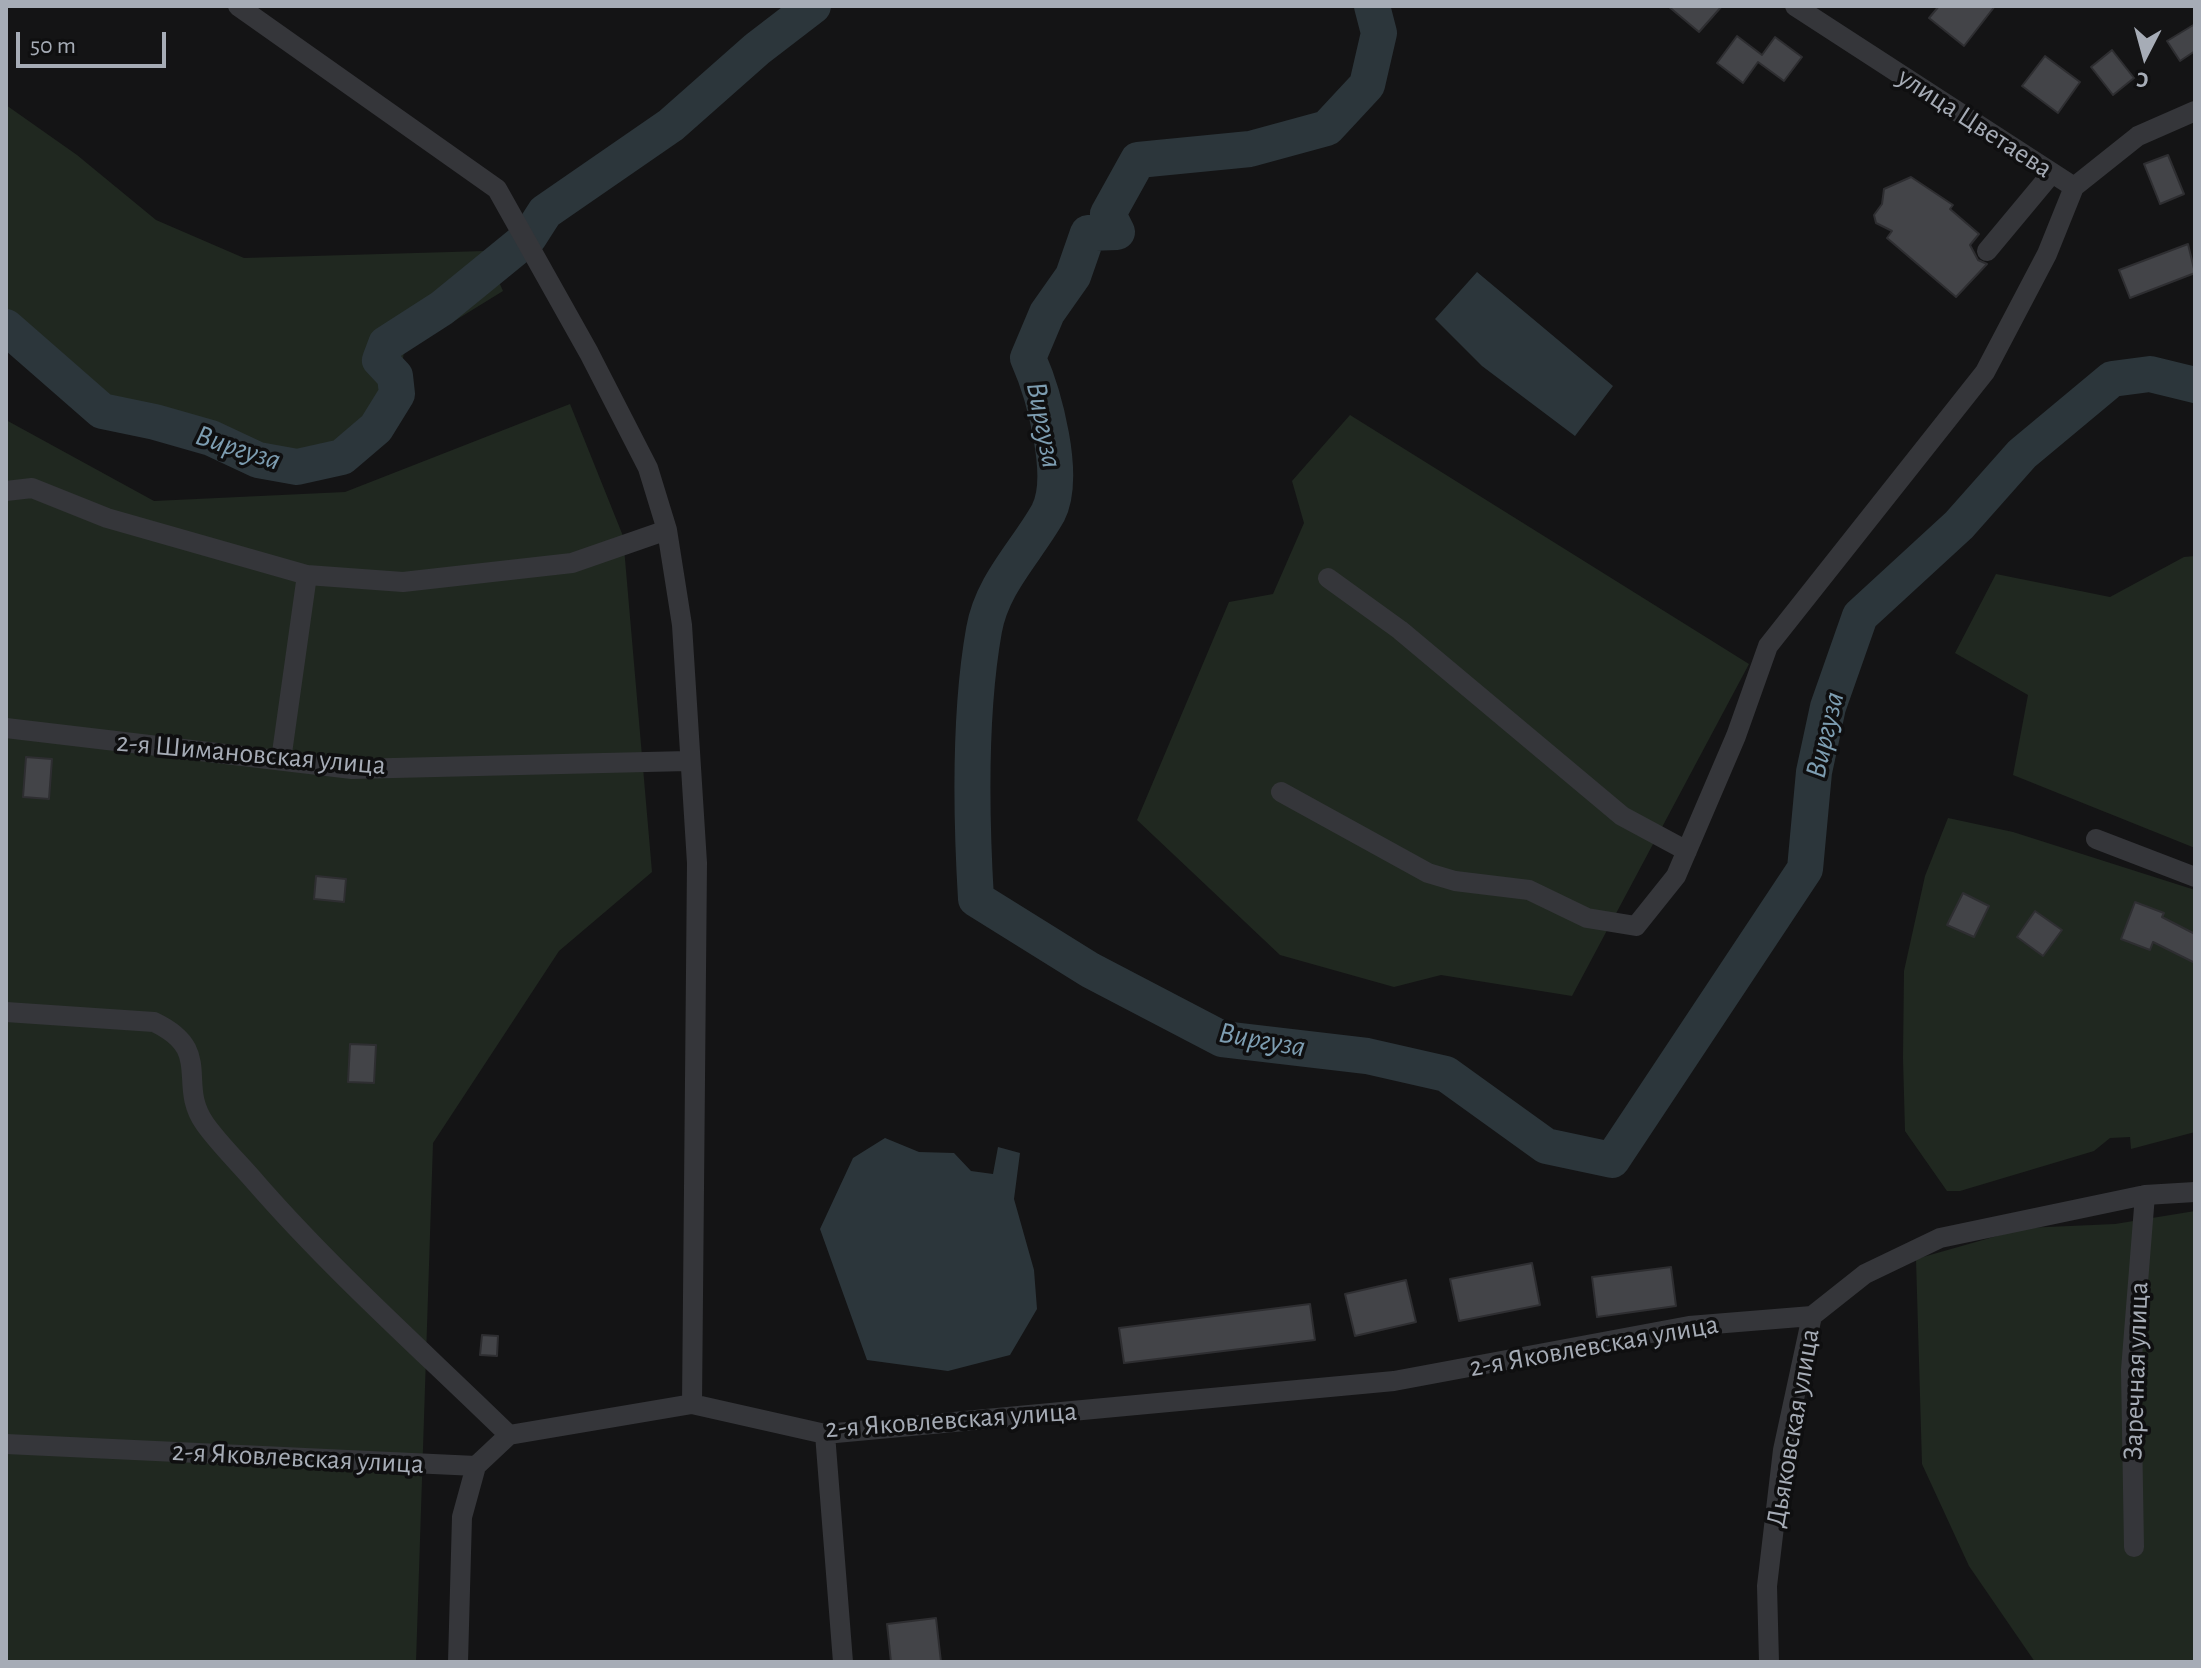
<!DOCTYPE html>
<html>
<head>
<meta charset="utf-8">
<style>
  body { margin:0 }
  #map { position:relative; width:2201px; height:1668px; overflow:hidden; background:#141415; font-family:"Alegreya Sans",sans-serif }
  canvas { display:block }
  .frame { position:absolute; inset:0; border:8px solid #a6acb6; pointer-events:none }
  .north { position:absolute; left:2105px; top:16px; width:80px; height:80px; -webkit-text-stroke:6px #0f0f10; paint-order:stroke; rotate:186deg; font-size:22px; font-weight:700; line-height:32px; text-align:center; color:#a6acb6 }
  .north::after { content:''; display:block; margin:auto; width:28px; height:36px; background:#a6acb6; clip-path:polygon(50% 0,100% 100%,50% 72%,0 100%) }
  .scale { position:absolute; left:16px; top:32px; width:150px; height:36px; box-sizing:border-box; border:4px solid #a6acb6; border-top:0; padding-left:10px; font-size:24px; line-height:28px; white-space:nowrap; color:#a6acb6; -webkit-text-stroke:6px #0f0f10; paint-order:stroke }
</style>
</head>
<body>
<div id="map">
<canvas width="2201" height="1668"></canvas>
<div class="frame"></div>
<div class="north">С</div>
<div class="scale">50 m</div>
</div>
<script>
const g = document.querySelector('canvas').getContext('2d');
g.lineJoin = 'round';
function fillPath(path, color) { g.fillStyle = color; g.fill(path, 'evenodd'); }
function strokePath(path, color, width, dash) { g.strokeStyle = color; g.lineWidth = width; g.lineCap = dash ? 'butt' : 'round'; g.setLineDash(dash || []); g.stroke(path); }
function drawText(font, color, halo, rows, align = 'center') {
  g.font = font + ' "Alegreya Sans",sans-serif'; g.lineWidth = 7; g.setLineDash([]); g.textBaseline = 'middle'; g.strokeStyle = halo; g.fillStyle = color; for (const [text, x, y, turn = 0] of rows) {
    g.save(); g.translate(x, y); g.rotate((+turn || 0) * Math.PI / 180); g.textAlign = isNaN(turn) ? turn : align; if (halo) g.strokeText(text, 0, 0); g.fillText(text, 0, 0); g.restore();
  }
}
fillPath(new Path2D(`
  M6 105 77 155 156 220 244 258 485 251 503 291 404 352 397 394 376 428 342 457 297 467 258 460 211 438 155 422 102 411 6 327Z
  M570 404 623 536 652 872 559 951 433 1143 416 1662H6V420L154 501 345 492Z
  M1350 415 1749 664 1572 996 1441 975 1394 987 1280 955 1137 820 1229 602 1273 594 1304 523 1292 481Z
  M2195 556V848L2013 775 2028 695 1955 653 1996 574 2110 597 2184 557Z
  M1948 818 2013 832 2195 890V1132L2131 1149 2130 1137 2110 1138 2094 1151 1960 1191H1947L1905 1131 1903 1058 1904 971 1925 876Z
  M2195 1211V1662H2035L1969 1566 1922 1464 1916 1259 2025 1228 2115 1224Z`), '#202820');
fillPath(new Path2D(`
  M1477 272 1613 386 1575 436 1482 366 1435 319Z
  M885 1138 919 1152 954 1153 971 1171 993 1174 998 1147 1020 1153 1014 1199 1034 1270 1037 1309 1010 1355 948 1371 867 1360 820 1229 853 1158Z`), '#2c363b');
strokePath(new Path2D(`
  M1372 6 1379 33 1367 85 1327 128 1250 149 1138 160 1108 214 1117 232 1088 233 1073 276 1047 313 1028 358C1044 394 1067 477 1048 513 1026 552 992 584 984 630 969 714 971 815 976 899L1090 970 1222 1039 1367 1056 1446 1074 1546 1146 1612 1160 1805 869 1814 772 1828 707 1860 616 1959 525 2022 454 2112 379 2150 374 2195 385
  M6 327 102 411 155 422 211 438 258 460 297 467 342 457 376 428 397 394 395 376 380 360 386 344 442 308 529 237 545 212 671 125 757 49 813 6`), '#2c363b', 36);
const building = new Path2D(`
  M1668 6H1722L1699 32Z
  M1939 6H1995L1964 46 1929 18Z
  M2195 24V51L2180 61 2167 41Z
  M1737 36 1762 55 1775 37 1802 57 1784 81 1758 62 1743 83 1717 63Z
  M2112 50 2134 78 2113 95 2091 67Z
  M2045 56 2080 82 2058 113 2022 86Z
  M2168 155 2184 194 2160 204 2144 164Z
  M1911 177 1953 205 1950 209 1979 234 1970 245 1978 260 1987 264 1956 297 1887 238 1892 231 1876 223 1874 215 1882 204 1884 189Z
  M2188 244 2195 273 2130 298 2119 270Z
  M26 757 52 759 49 799 23 797Z
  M316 876 346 879 344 902 314 899Z
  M1963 893 1989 906 1974 937 1947 925Z
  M2135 902 2164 913 2162 917 2195 934V963L2153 942 2150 950 2121 939Z
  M2035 911 2062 930 2043 956 2017 937Z
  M350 1044 376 1045 374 1083 348 1082Z
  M1532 1263 1540 1305 1459 1321 1450 1279Z
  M1671 1267 1676 1306 1597 1317 1592 1277Z
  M1406 1280 1416 1322 1355 1336 1345 1294Z
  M1310 1304 1315 1340 1124 1363 1119 1328Z
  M482 1335 498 1336 497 1356 480 1355Z
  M936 1618 941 1662H891L887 1624Z`);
fillPath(building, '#434448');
strokePath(building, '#2e2e31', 2);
strokePath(new Path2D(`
  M238 6 497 189 589 353 648 468 667 530 682 625 697 863 692 1404
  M1795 6 2074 187
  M1987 251 2052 173
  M6 491 32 488 107 518 307 575 403 582 572 563 667 530
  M1328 578 1400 630 1622 816 1687 851
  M6 728 352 769 688 761
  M281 760 307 575
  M1281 792 1428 873 1455 881 1529 890 1587 918 1636 926 1676 876 1736 736 1768 646 1985 372 2047 254 2074 187 2138 136 2195 111
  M2096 839 2195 877
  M6 1012 154 1022C215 1051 176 1083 205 1124 220 1145 240 1164 257 1184 335 1273 424 1352 509 1435
  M825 1434 843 1662
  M6 1444 476 1466 509 1435 692 1404 825 1434 1394 1381 1689 1326 1812 1316
  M2134 1547 2131 1370 2145 1195
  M458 1662 462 1517 476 1466
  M1769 1662 1767 1586 1783 1450 1812 1316 1865 1274 1940 1238 2145 1195 2195 1192`), '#35363a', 20);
drawText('28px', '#a6acb6', '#0f0f10', [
  ["улица Цветаева",1975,123,33],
  ["2-я Шимановская улица",251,754,5],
  ["2-я Яковлевская улица",1594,1346,-10],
  ["Заречная улица",2136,1371,-88],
  ["2-я Яковлевская улица",951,1420,-4],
  ["Дьяковская улица",1793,1428,-80],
  ["2-я Яковлевская улица",298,1458,3]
]);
drawText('italic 30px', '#7d9db1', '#0f0f10', [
  ["Виргуза",1044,425,79],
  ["Виргуза",238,448,18],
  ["Виргуза",1825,735,-77],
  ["Виргуза",1262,1040,10]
]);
</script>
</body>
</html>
